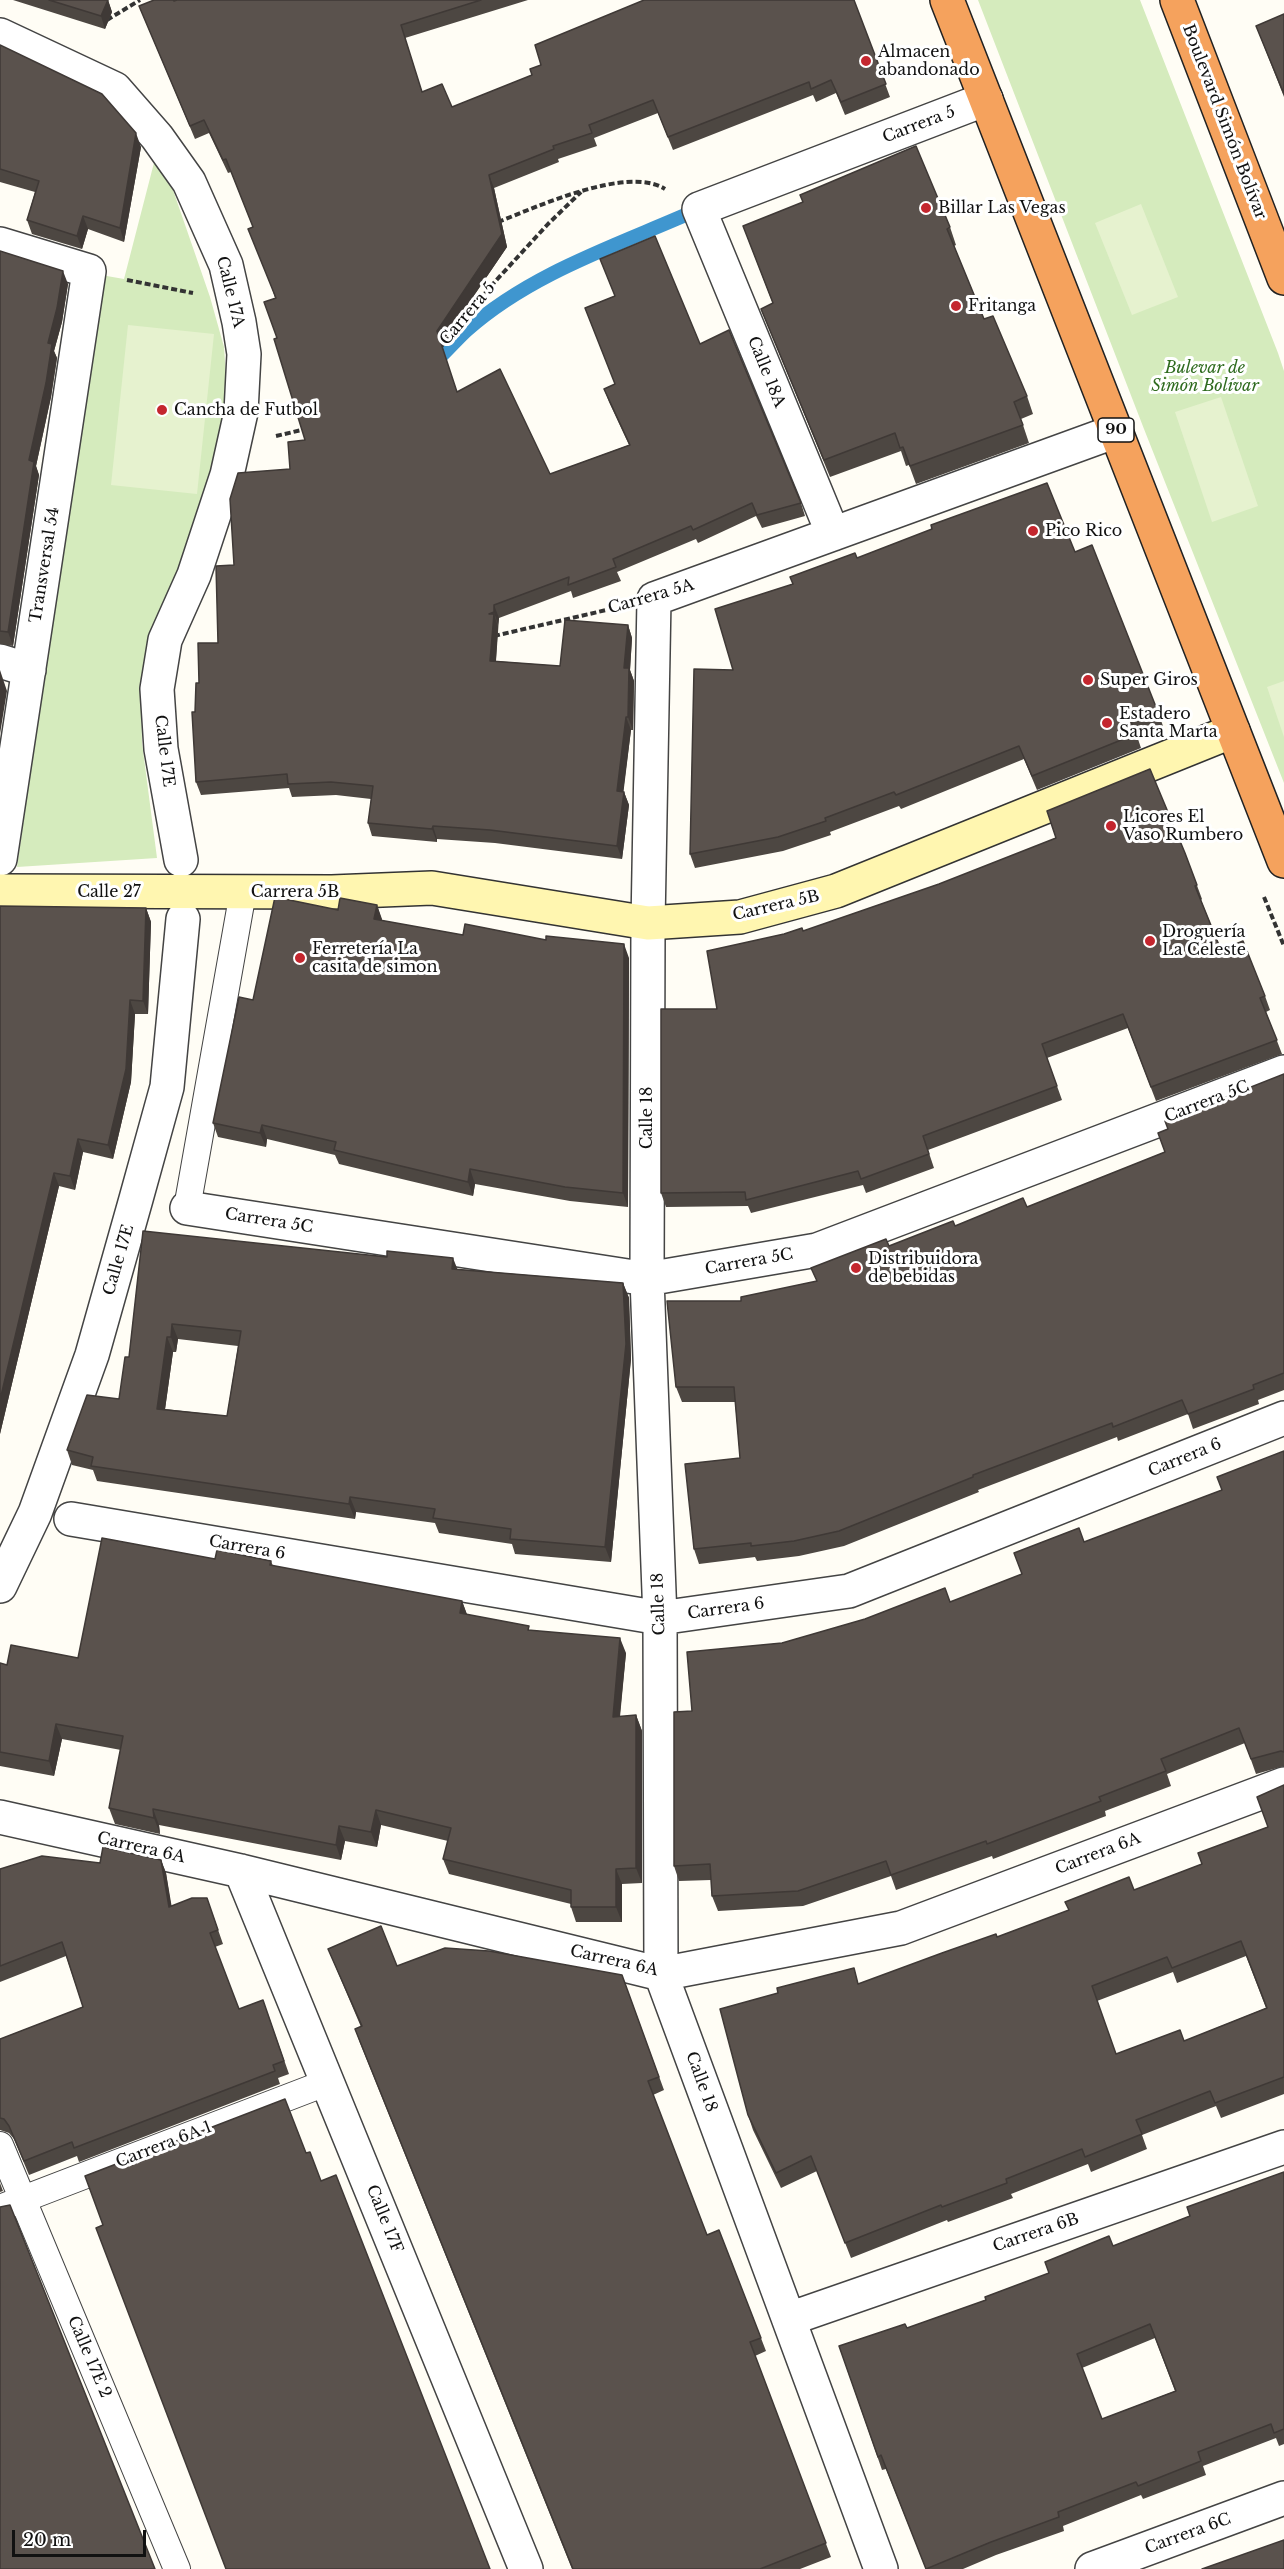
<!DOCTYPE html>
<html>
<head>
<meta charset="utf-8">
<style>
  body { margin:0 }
  #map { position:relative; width:1284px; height:2569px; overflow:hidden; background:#fffdf5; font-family:"Libre Baskerville",serif }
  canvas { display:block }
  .scale { position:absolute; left:12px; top:2530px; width:134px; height:27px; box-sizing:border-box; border:3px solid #111; border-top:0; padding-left:8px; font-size:18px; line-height:21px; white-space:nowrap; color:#111; -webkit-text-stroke:4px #fff; paint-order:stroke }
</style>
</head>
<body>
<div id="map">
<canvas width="1284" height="2569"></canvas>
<div class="scale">20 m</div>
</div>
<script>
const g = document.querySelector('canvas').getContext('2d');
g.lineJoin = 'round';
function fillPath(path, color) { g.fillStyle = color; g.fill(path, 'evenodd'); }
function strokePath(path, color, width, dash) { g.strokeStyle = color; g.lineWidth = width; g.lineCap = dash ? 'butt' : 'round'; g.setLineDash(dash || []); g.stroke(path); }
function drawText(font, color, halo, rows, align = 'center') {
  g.font = font + ' "Libre Baskerville",serif'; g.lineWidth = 6; g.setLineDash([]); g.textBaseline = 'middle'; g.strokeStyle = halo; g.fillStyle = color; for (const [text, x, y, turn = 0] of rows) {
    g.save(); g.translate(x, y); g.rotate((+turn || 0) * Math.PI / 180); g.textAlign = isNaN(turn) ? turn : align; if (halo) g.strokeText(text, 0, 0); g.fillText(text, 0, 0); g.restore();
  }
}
fillPath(new Path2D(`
  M978 0H1140L1278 353 1284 371V783L1144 429Z
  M156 155 173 190 210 297 224 347 228 405 215 470 141 689 142 743 157 858 17 867 101 275 124 279Z`), '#d5ebbd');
fillPath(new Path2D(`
  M1141 204 1178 297 1132 315 1095 223Z
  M128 325 214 334 197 494 111 485Z
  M1221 397 1258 506 1212 522 1175 412Z
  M1284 681V737L1267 687Z`), '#e6f2cf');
strokePath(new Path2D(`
  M438 359C448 350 457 339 467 330 532 272 621 244 699 209`), '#3f96cf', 14);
const lane = new Path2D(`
  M187 1208 243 892
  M0 2145 177 2569
  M0 2208 328 2082`);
const street = new Path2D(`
  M0 35 115 89 157 137 189 182 226 265 239 322 244 354 241 412 227 475 194 575 165 640 157 689 161 749 181 860
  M0 244 89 271 0 859
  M833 534 699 209 986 99
  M0 661 29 670
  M187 1208 647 1279 817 1250 1284 1072
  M71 1519 660 1618 849 1591 1284 1418
  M0 1586 35 1513 92 1355 136 1199 167 1087 183 919
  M0 1817 241 1871 661 1974 901 1928 1284 1784
  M241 1871 526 2569
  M789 2319 1284 2147
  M881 2569 661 1974 660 1618 647 1279 648 923 654 599 1116 431
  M1092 2569 1284 2498`);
const secondary = new Path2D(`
  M0 891 332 892 432 888 648 923 740 917 836 891 1233 731`);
const highway = new Path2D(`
  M947 0 1284 861
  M1177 0 1284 278`);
strokePath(lane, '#444', 28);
strokePath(street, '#444', 36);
strokePath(secondary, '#333', 36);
strokePath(highway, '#222', 36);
strokePath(new Path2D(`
  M107 20 140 0
  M498 222C537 207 627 165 665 189
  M127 280 193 293
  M439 349 491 286 548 224 581 192
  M276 436 306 429
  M494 636 615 608
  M1264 897 1284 946`), '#333', 4, [6, 3]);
strokePath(lane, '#fff', 26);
strokePath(street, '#fff', 33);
strokePath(secondary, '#fff6b0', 33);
strokePath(highway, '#f5a25d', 33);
fillPath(new Path2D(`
  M13 0H108L112 12 105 29Z
  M177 0H528L405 38 422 92 452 107 854 0 890 97 845 115 836 93 816 102 813 95 673 150 658 113 594 138 597 146 558 159 559 162 494 188 507 247 441 344 457 392 550 474 629 445 609 402 604 389 615 384 585 308 615 296 600 259 700 344 801 503 805 516 762 528 756 516 698 543 696 539 617 572 621 581 573 598 571 591 499 618 496 661 560 666 628 625 632 638 630 670 634 681 633 730H631L623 792H624L629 805 622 859 495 843 437 839V842L372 836 368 823 371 799 336 795 292 797 289 788 201 795 196 782 195 712 199 683 218 643 234 565 290 469 305 440 277 338 275 298 253 227 231 172 228 173 209 133 195 139 139 6Z
  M1284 14V97L1256 26Z
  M0 45 141 147 124 242 88 229 82 249 32 234 27 220 35 192 0 182Z
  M743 226 950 227 956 245 954 246 984 319 1027 396 1033 414 1021 419 1029 443 916 484 909 465 906 466 901 451 830 477 761 309 773 304Z
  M0 251 68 284 62 322 54 351 57 358 51 397 36 466 39 475 13 646 0 644Z
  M1075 552 1158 712 1163 726 1137 736 1141 748 1037 790 1024 759 901 809 899 806 830 832 831 835 783 851 695 868 690 854 733 670 793 584 857 558Z
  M1185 853 1202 899 1201 900 1221 950 1265 996 1270 1010 1266 1012 1282 1054 1156 1101 1128 1028 1047 1058 1062 1100 928 1150 934 1168 866 1193 863 1185 751 1213 748 1206 666 1207 661 1193 717 1009 803 931Z
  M377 905 382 921 463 935 629 958 628 1207 570 1201 475 1184 473 1196 339 1164 335 1155 267 1139 266 1147 218 1137 213 1123 253 1000 338 910Z
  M0 906 146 908 151 922 148 1014H135L131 1082 113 1159 83 1152 75 1190 59 1186 0 1434Z
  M1284 1074V1390L1258 1400 1259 1404 1193 1429 1188 1414 1118 1441 1117 1437 978 1490 979 1492 844 1546 799 1556 757 1561 755 1557 699 1564 694 1549 740 1458 735 1402H682L676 1387 741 1301 817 1281 889 1246 955 1226 1027 1207 1165 1152 1168 1129Z
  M143 1231 457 1269 623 1283 629 1298 631 1359 611 1562 515 1554 512 1544 439 1533 435 1523 356 1512 355 1519 97 1481 93 1470 72 1465 67 1450 119 1399 129 1357ZM178 1339 238 1346 227 1416 165 1409 173 1352H176Z
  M1284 1451V1766L1256 1774 1245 1743 1167 1774 1171 1786 1105 1811 1106 1816 993 1859 992 1856 896 1890 891 1876 803 1906 718 1911 712 1896 711 1880 679 1881 674 1866 692 1711 782 1643 950 1602 1022 1574 1084 1542 1222 1490Z
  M215 1559 271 1561 273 1566 462 1601 467 1615 626 1653 620 1717 636 1715 642 1731V1883L622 1884V1922H576L571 1907V1904L449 1874 443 1859 448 1841 381 1825 377 1847 345 1841 341 1860 159 1825 160 1834 115 1824 109 1808 121 1750 62 1739 54 1776 0 1766V1663L7 1665 78 1658Z
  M1284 1785V2094L1221 2118 1216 2106 1142 2135 1147 2149 1091 2172 1088 2164 1011 2194 1013 2198 948 2222 947 2220 851 2258 817 2171 781 2188 753 2130 748 2115 860 1984 1134 1890 1202 1864 1268 1827ZM1246 1956 1266 2008 1184 2041 1116 2054 1097 2001 1173 1972 1177 1983Z
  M161 1860 166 1873 171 1906 207 1898 223 1944 215 1947 239 2009 263 2000 289 2074 278 2078 280 2084 79 2162 77 2156 29 2175 14 2139 9 2133 0 2130V2039L83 2007 66 1956 0 1982V1869L100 1863Z
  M328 1949 397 1966 622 1975 664 2090 653 2095 707 2235 719 2230 766 2351 755 2356 831 2557 800 2569H572L360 2043 355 2029 361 2027Z
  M1284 2172V2444L1279 2446 1276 2438 1203 2466 1206 2475 1143 2499 1141 2495 1063 2526 1064 2531 996 2555 963 2569H926L886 2469 882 2470 839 2346 907 2328 986 2300 1113 2246 1190 2216ZM1155 2338 1175 2391 1102 2419 1082 2368Z
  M0 2183 3 2191 0 2192Z`), '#4d4742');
fillPath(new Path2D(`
  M108 0 112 12 105 29 101 16Z
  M136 133 141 147 124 242 120 228Z
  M489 175 494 188 507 247 441 344 437 331Z
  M83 216 88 229 82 249 77 236Z
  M63 271 68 284 62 322 54 351 57 358 51 397 36 466 39 475 13 646 8 632 29 460 48 343Z
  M494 605 499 618 498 625 494 612Z
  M494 614 498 627 495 674 490 661Z
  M628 625 632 638 630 670 634 681 633 730 628 717 624 668Z
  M0 670 7 691 0 734Z
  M626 717 631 730 622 804 617 791Z
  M624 792 629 805 622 859 617 846Z
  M433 826 437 839V842L432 829Z
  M377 905 382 919 379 934 374 919Z
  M146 908 151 922 148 1014 143 1001Z
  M624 944 629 958 628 1207 623 1193Z
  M130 1000 135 1014 131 1082 113 1159 108 1145Z
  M262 1125 267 1139 266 1147 260 1133Z
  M78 1139 83 1152 75 1190 70 1176Z
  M470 1169 475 1184 473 1196 468 1182Z
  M54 1173 59 1186 0 1434V1400Z
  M453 1258 459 1273 452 1269Z
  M623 1283 629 1298 631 1359 611 1562 605 1547Z
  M172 1324 178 1339 176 1352 171 1337Z
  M167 1337 173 1352 163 1424 157 1409Z
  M350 1497 356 1512 355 1519 349 1504Z
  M462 1601 468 1617 460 1613Z
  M620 1638 626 1653 618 1733 613 1717Z
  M636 1715 642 1731V1883L636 1868Z
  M56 1724 62 1739 54 1776 49 1761Z
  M153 1809 159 1825 160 1834 154 1818Z
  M376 1810 381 1825 377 1847 371 1832Z
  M339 1826 345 1841 341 1860 336 1845Z
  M161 1860 166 1873 174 1920 169 1907Z
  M616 1869 622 1884V1922L616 1907Z`), '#3f3936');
const building = new Path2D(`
  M49 0H108L101 16Z
  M154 0H173L174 1 177 0H481L401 25 422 92 442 84 452 107 532 75 530 69 541 65 535 45 644 0H854L886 84 841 102 831 80 811 89 809 82 668 137 653 100 589 125 592 133 553 146 554 149 489 175 502 234 437 331 457 392 500 369 550 474 630 445 604 389 615 384 585 308 615 296 600 259 655 236 700 344 729 330 801 503 757 515 752 503 693 530 691 526 613 559 616 567 568 585 569 577 494 605V612L489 614H494L490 661 560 666 565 620 628 625 624 668H629L628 717H626L617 791 624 792 617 846 490 830 433 826 432 829 368 823 373 786 331 782 288 784 287 774 196 782 192 712H195L196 683H199L198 643H218L216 566 234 565 230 499 238 473 290 469 288 442 305 440 274 339 277 338 264 302 276 298 248 229 253 227 226 159 223 160 204 120 190 126 139 6Z
  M1284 14V94L1256 26Z
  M0 45 102 94 136 133 120 228 83 216 77 236 27 220 39 181 0 169Z
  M916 146 950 227 947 229 984 319 993 316 1027 396 1014 402 1023 425 910 466 903 447 900 448 895 433 824 460 761 309 773 303 743 226 803 202 800 195Z
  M0 251 63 271 57 308 48 343 52 344 46 383 29 460 34 462 8 632 0 631Z
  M1047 483 1075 552 1092 545 1158 712 1131 722 1136 734 1032 776 1019 746 896 795 894 792 825 818 826 821 778 837 690 854 694 669 733 670 715 609 793 584 790 577 855 553 857 558 932 529 931 525Z
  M1150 769 1185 853 1197 885 1195 886 1221 950 1243 941 1265 996 1260 998 1277 1040 1151 1087 1123 1014 1042 1044 1057 1086 923 1136 929 1154 861 1179 858 1171 746 1200 745 1192 661 1193V1009H717L707 951 784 934 802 928 803 931 939 884 1056 838 1047 811Z
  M275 897 338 910 340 898 377 905 374 919 463 935 465 924 546 940V936L624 944 623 1193 565 1187 470 1169 468 1182 334 1150 336 1142 262 1125 260 1133 213 1123 239 997 253 1000Z
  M0 906 146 908 143 1001 130 1000 126 1069 108 1145 78 1139 70 1176 54 1173 0 1400Z
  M1284 1074V1373L1253 1385 1254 1389 1188 1414 1182 1400 1113 1427 1112 1423 973 1475V1477L839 1531 794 1541 751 1546V1543L694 1549 685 1464 740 1458 734 1387H676L667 1301H741V1297L817 1281 811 1268 886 1239 889 1246 953 1221 955 1226 1023 1198 1027 1207 1165 1152 1158 1133 1168 1129 1165 1121Z
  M143 1231 387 1257V1251L453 1258 452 1269 623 1283 626 1344 605 1547 510 1539 511 1529 433 1518 435 1509 350 1497 349 1504 91 1466 93 1457 67 1450 87 1395 119 1399 125 1357H129ZM172 1324 241 1331 227 1416 157 1409 167 1337H171Z
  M1284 1451V1752L1281 1751 1251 1759 1239 1728 1161 1759 1166 1771 1099 1797 1101 1801 987 1844 986 1841 891 1875 886 1861 798 1891 712 1896 710 1864 674 1866V1712L692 1711 687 1652 782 1643 865 1619 945 1588 950 1602 1022 1574 1014 1553 1079 1528 1084 1542 1222 1490 1217 1477Z
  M102 1538 215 1559 217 1550 271 1561 270 1565 462 1601 460 1613 529 1626 528 1630 620 1638 613 1717 636 1715V1868L616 1869V1907H571V1890L443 1859 451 1828 376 1810 371 1832 339 1826 336 1845 153 1809 154 1818 109 1808 123 1736 56 1724 49 1761 0 1752V1663L7 1665 11 1645 78 1658Z
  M1284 1785V2077L1215 2103 1210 2091 1136 2120 1142 2134 1085 2157 1082 2149 1006 2179 1007 2183 942 2207 941 2205 845 2243 811 2156 776 2173 748 2115 720 2009 778 1993 777 1988 854 1968 858 1984 942 1953 996 1934 997 1937 1069 1910 1065 1902 1129 1877 1134 1890 1202 1864 1198 1853 1268 1827 1257 1797ZM1241 1941 1267 2008 1184 2041 1180 2030 1116 2054 1092 1986 1167 1957 1172 1968Z
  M103 1847 161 1860 169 1907 192 1898H207L218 1930 210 1933 239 2009 263 2000 284 2061 273 2065 275 2071 74 2148 72 2142 24 2161 9 2126 4 2119 0 2118V2039L83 2007 62 1942 0 1966V1869L42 1856 100 1863Z
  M381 1926 397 1966 445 1948 489 1951 622 1975 659 2077 648 2081 707 2235 719 2230 761 2338 750 2342 826 2543 760 2569H573L355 2029 362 2026 328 1949Z
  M285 2099 306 2153 310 2152 321 2181 336 2175 490 2569H226L96 2228 103 2225 85 2176Z
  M1284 2172V2429L1274 2433 1271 2424 1198 2452 1201 2461 1138 2486 1136 2482 1058 2512 1059 2517 991 2542 926 2569 881 2455 878 2457 839 2346 905 2324 907 2328 986 2300 985 2297 1049 2273 1045 2262 1109 2236 1113 2246 1190 2216 1187 2207ZM1150 2324 1176 2391 1102 2419 1077 2354Z
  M10 2205 155 2569H0V2207Z
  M1284 2540V2569H1202Z`);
fillPath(building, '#5a524d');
strokePath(building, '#3f3936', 1.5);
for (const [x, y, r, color] of [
  [866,61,6,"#c4262e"],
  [926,208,6,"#c4262e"],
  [956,306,6,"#c4262e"],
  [162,410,6,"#c4262e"],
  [1033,531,6,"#c4262e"],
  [1088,680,6,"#c4262e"],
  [1107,723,6,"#c4262e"],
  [1111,826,6,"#c4262e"],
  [1150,941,6,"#c4262e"],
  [300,958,6,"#c4262e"],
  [856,1268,6,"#c4262e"]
]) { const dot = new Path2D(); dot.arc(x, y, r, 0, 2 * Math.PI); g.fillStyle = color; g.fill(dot); strokePath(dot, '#fff', 2); }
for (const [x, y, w] of [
  [1116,430,36]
]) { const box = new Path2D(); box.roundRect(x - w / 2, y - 12, w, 24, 4.5); g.fillStyle = '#fff'; g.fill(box); strokePath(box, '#111', 1.5); }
drawText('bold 15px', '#111', null, [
  ["90",1116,430]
]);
drawText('16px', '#111', '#fff', [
  ["Almacen",878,52],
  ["abandonado",878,70],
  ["Billar Las Vegas",938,208],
  ["Fritanga",968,306],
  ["Cancha de Futbol",174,410],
  ["Pico Rico",1045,531],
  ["Super Giros",1100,680],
  ["Estadero",1119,714],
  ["Santa Marta",1119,732],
  ["Licores El",1123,817],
  ["Vaso Rumbero",1123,835],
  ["Droguería",1162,932],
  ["La Celeste",1162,950],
  ["Ferretería La",312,949],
  ["casita de simon",312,967],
  ["Distribuidora",868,1259],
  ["de bebidas",868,1277]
], 'left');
drawText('16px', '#111', '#fff', [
  ["Boulevard Simón Bolívar",1224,122,69],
  ["Carrera 5",919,125,-21],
  ["Calle 17A",230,292,76],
  ["Carrera 5",468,314,-50],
  ["Calle 18A",766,372,68],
  ["Transversal 54",45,565,-81],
  ["Carrera 5A",651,597,-16],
  ["Calle 17E",164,751,83],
  ["Calle 27",109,892],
  ["Carrera 5B",295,892],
  ["Carrera 5B",776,906,-13],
  ["Carrera 5C",1207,1102,-21],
  ["Calle 18",647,1118,-90],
  ["Carrera 5C",269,1221,9],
  ["Calle 17E",119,1260,-74],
  ["Carrera 5C",749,1262,-10],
  ["Carrera 6",1185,1458,-22],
  ["Carrera 6",247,1548,10],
  ["Calle 18",659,1604,-92],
  ["Carrera 6",726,1609,-8],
  ["Carrera 6A",141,1848,13],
  ["Carrera 6A",1098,1854,-21],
  ["Carrera 6A",614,1961,13],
  ["Calle 18",701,2082,70],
  ["Carrera 6A 1",164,2145,-21],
  ["Calle 17F",384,2219,68],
  ["Carrera 6B",1036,2233,-19],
  ["Calle 17E 2",89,2357,67],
  ["Carrera 6C",1188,2534,-20]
]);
drawText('italic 16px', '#2f6b1f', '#fff', [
  ["Bulevar de",1205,368],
  ["Simón Bolívar",1205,386]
]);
</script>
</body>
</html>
